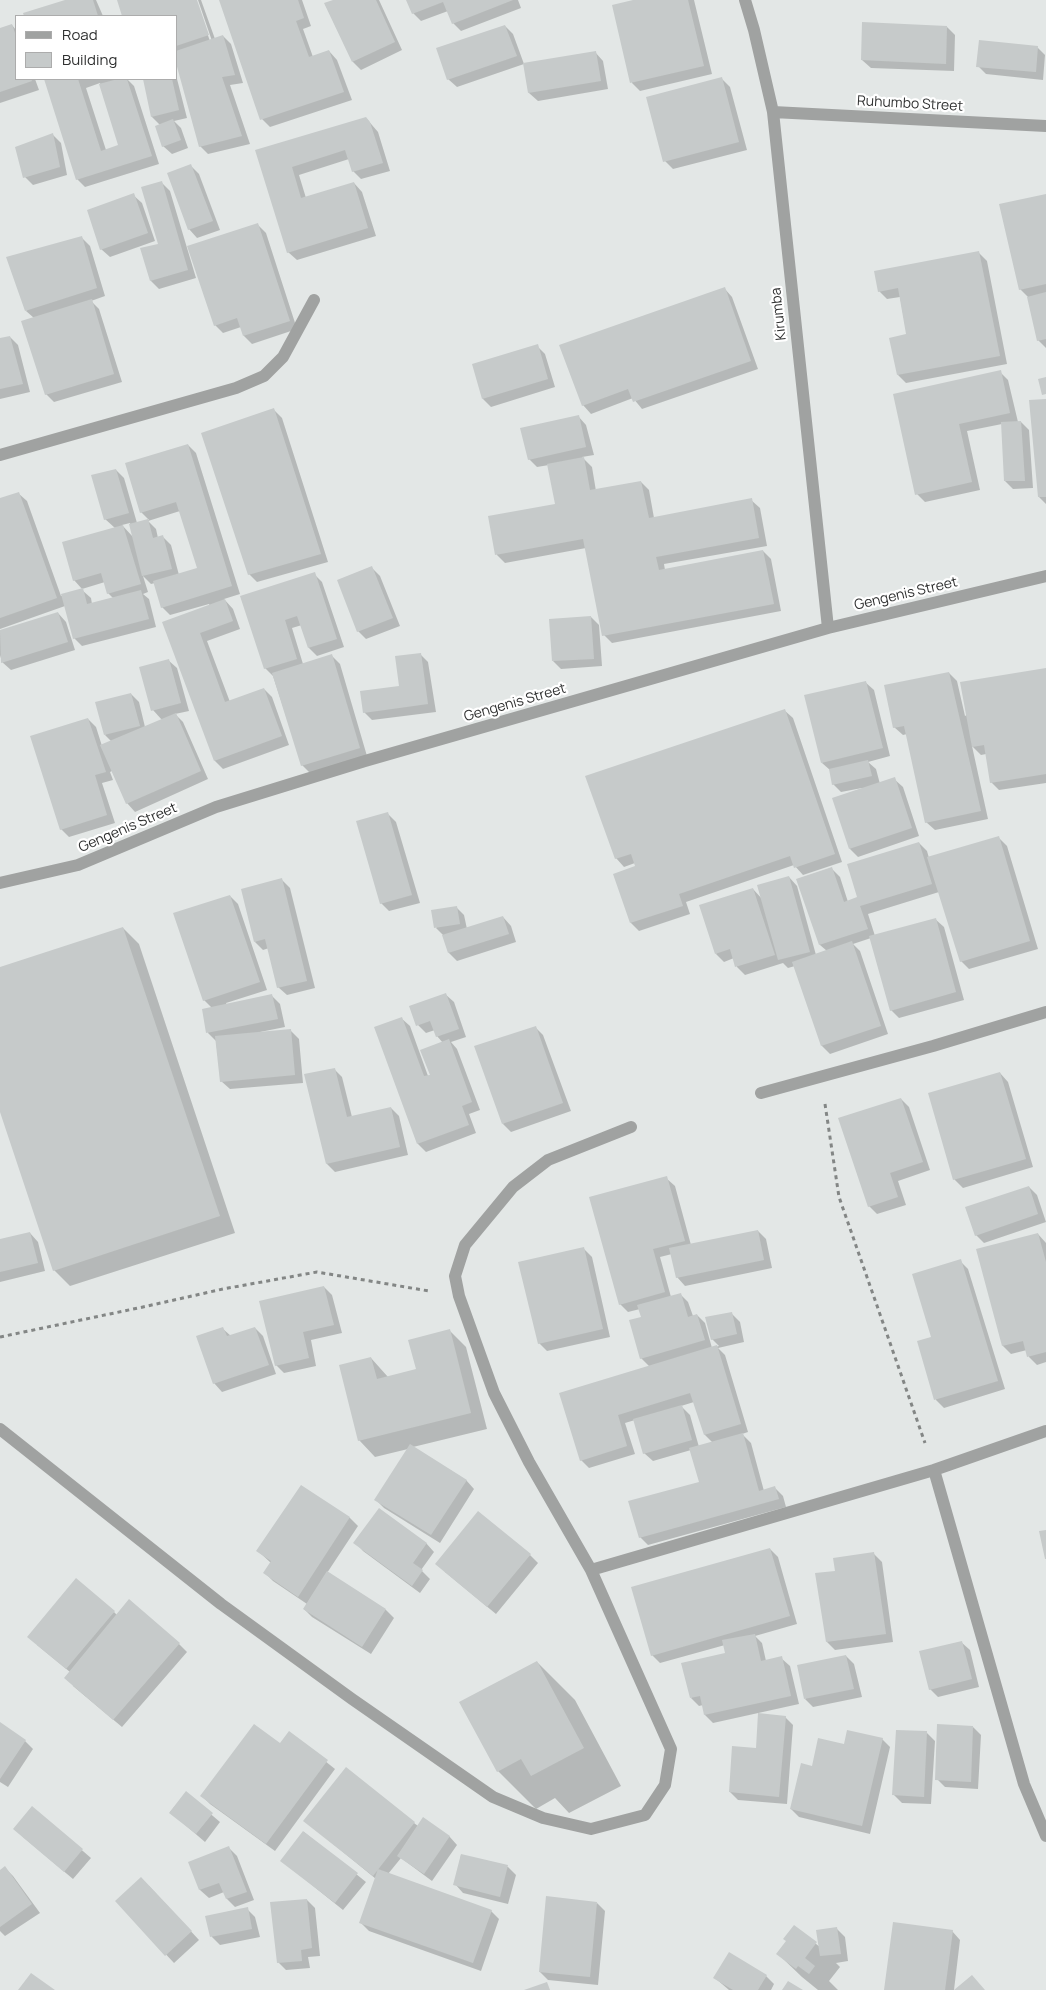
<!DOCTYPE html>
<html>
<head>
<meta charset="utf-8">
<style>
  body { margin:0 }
  #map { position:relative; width:1046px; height:1990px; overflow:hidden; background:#e3e7e6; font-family:Manrope,sans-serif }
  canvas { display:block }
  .legend { position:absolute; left:15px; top:15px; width:162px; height:65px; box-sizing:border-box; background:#fff; border:1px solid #acacac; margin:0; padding:6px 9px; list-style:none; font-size:15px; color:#2f3030 }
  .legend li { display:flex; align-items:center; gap:10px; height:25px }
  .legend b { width:25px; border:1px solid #acacac }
</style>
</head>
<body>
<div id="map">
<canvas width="1046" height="1990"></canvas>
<ul class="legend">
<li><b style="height:6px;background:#a0a2a1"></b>Road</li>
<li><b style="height:14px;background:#c6caca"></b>Building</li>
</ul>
</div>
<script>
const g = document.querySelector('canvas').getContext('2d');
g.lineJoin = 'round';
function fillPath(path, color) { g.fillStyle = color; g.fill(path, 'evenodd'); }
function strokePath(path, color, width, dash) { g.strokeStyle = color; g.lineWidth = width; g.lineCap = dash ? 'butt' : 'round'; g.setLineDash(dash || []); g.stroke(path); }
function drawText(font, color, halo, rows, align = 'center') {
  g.font = font + ' Manrope,sans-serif'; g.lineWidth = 4.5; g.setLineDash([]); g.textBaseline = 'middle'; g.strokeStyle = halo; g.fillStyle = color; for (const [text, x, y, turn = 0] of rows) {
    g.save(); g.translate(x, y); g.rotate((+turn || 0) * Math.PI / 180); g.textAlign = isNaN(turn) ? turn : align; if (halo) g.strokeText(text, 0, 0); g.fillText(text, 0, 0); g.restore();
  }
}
fillPath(new Path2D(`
  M70 0H96L103 16H25V14Z
  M118 0H195L210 41H212L198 0H201L215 39 223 36 231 44 243 83 230 85 250 144 208 154 200 146 176 58V16H124Z
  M220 0H302L311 26 303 29 313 57 329 51 337 60 352 100 270 127 262 119Z
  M336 0H379L402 50 361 70 353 62 325 4Z
  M408 0H518L521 8 461 31 453 23 448 11 421 21 413 13Z
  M639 0H694L712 74 640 91 632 83Z
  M12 25 16 30V79H35L39 90 0 103V29Z
  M505 26 513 34 524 64 595 52 603 61 608 89 538 101 529 93 524 64 457 87 448 79Z
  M947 27 955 35 954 71 871 68 862 60Z
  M1037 47 1045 55 1043 80 986 74 978 66Z
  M176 75 187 118 174 121 181 128 188 148 172 154 163 146 160 125 152 117 144 79H176Z
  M45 79H127L134 86 159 164 85 187 77 179ZM100 83 120 146 106 150 86 88Z
  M722 79 730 87 747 150 673 169 665 161Z
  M366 118 378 132 390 171 361 179 353 171 349 159 299 175 306 198 354 183 362 192 376 236 297 260 288 252 257 151Z
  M53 135 61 143 67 175 33 185 25 177Z
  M191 166 199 174 220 230 197 238 189 229Z
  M162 183 170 191 196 278 159 289 151 281 141 249 159 245Z
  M133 195 142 203 155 241 110 257 101 249Z
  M1046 195V348L1038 340 1028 297 1020 289Z
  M258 225 266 233 297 329 252 344 244 336 241 327 223 333 215 325Z
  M82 238 90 246 105 296 91 301 99 309 122 382 54 402 46 394 34 318 26 311Z
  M979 253 987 261 1007 364 906 383 898 375 907 335 900 297 887 299 879 291Z
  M724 288 732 297 758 369 642 409 633 398 591 414 583 405Z
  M10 337 18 345 30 392 0 399V340Z
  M537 346 545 354 555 387 491 407 483 399 473 365Z
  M1000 372 1008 380 1018 422H1021L1029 430 1033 488 1013 489 1005 481 1002 424 967 431 980 490 925 502 917 494 894 395Z
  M1046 400V504L1039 497Z
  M274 410 282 418 328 562 257 582 249 574Z
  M578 416 586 425 594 455 582 457 592 467 596 491 641 482 649 490 654 518 751 500 760 508 767 546 664 564 665 570 763 551 771 559 781 611 612 643 604 635 586 548 505 563 497 555 490 517 557 505 549 465 537 467 529 459Z
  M188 445 196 453 240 594 224 599 233 609 240 629 207 641 230 702 264 689 272 697 289 745 223 769 215 761 164 622 210 606 209 604 170 615 162 607 155 583 151 584 143 576 148 592 143 594 149 599 156 627 82 646 74 638 65 606 0 629V499L18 493 27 501 61 596 82 590 91 598 92 604 113 598 108 593 105 582 82 589 74 580 115 528 105 519 116 470 124 478 137 523 149 520 141 512ZM180 511 198 569 179 575 171 545 163 537 158 538 156 529 148 521ZM130 523 133 537 122 525Z
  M372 568 380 576 400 626 366 639 358 631Z
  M314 574 322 582 344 647 317 656 309 648 302 625 292 628 303 664 332 656 340 664 367 756 310 773 302 765 273 676 265 668 241 597Z
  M58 613 66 622 75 650 11 670 2 662 0 655V631Z
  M591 617 599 625 602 666 561 669 553 661Z
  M420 654 428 662 436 712 372 720 364 712 401 687Z
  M168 660 177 668 189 711 175 714 183 722 208 779 135 812 127 803 112 771 110 772 113 780 102 783 115 823 69 837 61 829 88 719 96 727 102 746 112 742 105 735 131 694 139 702 145 727 162 720 153 710Z
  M1046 670V783L999 790 991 782 986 754 981 755 972 746 988 819 935 830 926 822 907 734 903 735 894 727 949 673 957 681 965 716Z
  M865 682 874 690 890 756 868 762 876 769 880 784 894 779 903 787 919 836 858 857 850 849 862 788 841 792 833 784 830 770 822 763Z
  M784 710 793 718 842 862 803 875 794 865 686 902 690 914 639 931 631 923 614 875 637 867 635 863 624 867 616 858Z
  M388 814 396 822 420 903 389 911 381 903Z
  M999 838 1007 846 1038 949 969 969 961 961 939 892 868 914 875 936 935 919 944 927 964 1000 899 1018 891 1010 871 938 853 944 860 951 888 1034 830 1054 822 1046 795 966 788 968 783 963 745 975 737 967 734 958 724 962 716 954 753 889 763 900 789 877 797 886 816 955 827 951 820 945 798 880 832 869 840 877 848 902 859 898 919 843 927 851 929 858Z
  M282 880 290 888 315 988 287 995 278 987 269 948 263 950 255 942Z
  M230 896 238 904 267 990 226 1003 227 1005 272 996 280 1004 285 1027 260 1032 261 1033 291 1031 299 1039 303 1083 230 1089 221 1081 216 1041 208 1033 212 1008 204 1000Z
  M456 907 464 915 467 929 503 917 511 926 516 942 457 961 449 953 444 936 436 928Z
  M123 928 139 944 235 1233 70 1286 54 1270 0 1108V968Z
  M445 994 454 1002 466 1037 451 1042 457 1049 480 1110 469 1114 476 1133 426 1152 418 1144 401 1018 410 1026 428 1076 431 1075 443 1043 437 1036 435 1030 426 1033 418 1025Z
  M535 1027 543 1035 571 1111 511 1132 503 1124Z
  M334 1069 342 1077 352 1117 391 1108 399 1116 408 1155 335 1172 327 1164 306 1075Z
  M1000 1073 1008 1082 1033 1167 963 1188 954 1179Z
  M901 1099 909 1107 930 1170 898 1181 906 1205 877 1214 869 1206Z
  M666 1178 675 1186 691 1245 758 1231 766 1239 772 1268 685 1286 677 1277 672 1254 660 1257 671 1297 680 1294 688 1302 693 1316 697 1315 705 1323 712 1348 719 1346 711 1338 732 1314 740 1322 744 1342 718 1348 725 1355 748 1432 742 1434 751 1443 764 1491 775 1488 783 1496 786 1507 648 1545 640 1537 700 1483 691 1450 653 1461 644 1453 635 1420 625 1423 635 1454 589 1468 581 1460 650 1367 641 1358 642 1318 640 1309 628 1312 620 1304ZM694 1402 705 1435 713 1443 699 1447 690 1415 681 1406Z
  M1029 1187 1037 1195 1046 1222 984 1243 976 1235Z
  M30 1233 38 1242 45 1271 0 1282V1240Z
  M1038 1234 1046 1243V1362L1037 1365 1029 1357 1027 1350 1011 1354 1003 1346 977 1250Z
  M584 1249 592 1257 610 1337 547 1351 539 1343Z
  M960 1261 968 1269 1005 1389 944 1408 936 1400 918 1342 932 1338Z
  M324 1287 332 1295 342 1333 311 1340 316 1366 284 1373 276 1365Z
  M255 1328 263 1336 276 1374 222 1392 214 1383 223 1329 231 1336Z
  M450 1331 466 1347 487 1429 413 1447 466 1480 474 1489 440 1543 384 1508 376 1500 408 1449 375 1457 359 1440 371 1358 388 1377 418 1370Z
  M302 1487 350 1518 358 1526 327 1573 386 1610 394 1618 371 1654 312 1617 304 1609 307 1604 273 1581 265 1573 271 1563 258 1551Z
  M355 1542 426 1543 434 1552 421 1570 430 1579 420 1593 363 1551Z
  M770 1549 778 1557 797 1624 755 1636 762 1643 766 1661 781 1658 790 1666 799 1704 713 1723 705 1715 703 1705 699 1706 691 1698 726 1654 725 1645 660 1663 652 1655Z
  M873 1553 882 1562 893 1642 835 1650 827 1642 836 1572Z
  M530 1555 538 1563 496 1614 445 1572Z
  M114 1612 117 1615 179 1644 187 1652 122 1727 73 1686 70 1672 37 1645Z
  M961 1642 970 1650 979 1687 938 1697 930 1689Z
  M846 1656 854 1664 862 1697 813 1707 805 1699Z
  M537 1662 575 1700 621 1786 569 1813 555 1798 536 1809 498 1771Z
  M785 1717 793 1725 787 1804 738 1800 730 1792 757 1749Z
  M0 1724 25 1741 33 1749 8 1787 0 1782Z
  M973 1727 981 1735 978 1789 945 1787 937 1779Z
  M926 1732 935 1741 931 1804 902 1803 894 1795Z
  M290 1733 335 1769 275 1851 210 1804 202 1796 281 1745Z
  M882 1739 890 1747 870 1834 799 1817 791 1809 813 1767 845 1746Z
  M186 1793 220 1822 205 1842 170 1812Z
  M32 1807 91 1858 73 1879 23 1837Z
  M305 1821 414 1823 418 1826 449 1836 457 1845 432 1881 401 1858 388 1874 491 1911 499 1919 481 1971 369 1931 361 1923 376 1879Z
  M304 1832 366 1882 343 1910 282 1861Z
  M229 1848 237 1856 254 1900 235 1907 227 1899 224 1892 209 1898 200 1890 190 1863Z
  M461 1855 508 1867 516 1875 508 1904 463 1893 455 1884Z
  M5 1868 13 1876 40 1913 5 1936 0 1931V1871Z
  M149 1886 199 1940 174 1963 116 1901Z
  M307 1900 315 1908 320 1956 308 1957 310 1968 286 1970 278 1962Z
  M597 1903 605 1911 598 1985 548 1980 540 1972Z
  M247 1909 255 1917 260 1937 220 1945 212 1937 207 1917Z
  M794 1927 820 1947 837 1929 845 1937 848 1961 836 1963 840 1967 829 1981 838 1990H818L802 1977 778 1954 788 1942Z
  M952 1931 960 1940 954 1990H885Z
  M766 1976 774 1984 771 1990H729L715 1978Z`), '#0003');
fillPath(new Path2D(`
  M65 0H93L98 16H24L23 13Z
  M117 0H197L209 35 176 46V16H122Z
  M219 0H298L304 18 296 21 309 57 329 50 344 92 260 120Z
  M333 0H376L395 42 352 62 324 3Z
  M406 0H513L452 24 443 2 412 14Z
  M633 0H688L704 66 630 83 612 5Z
  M862 22 947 26 946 64 861 60Z
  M12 24 16 36V79H31L32 81 0 92V28Z
  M505 25 517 56 447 80 436 48Z
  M223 35 235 75 222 77 242 136 199 147 176 63V51Z
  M979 40 1038 46 1036 72 976 67Z
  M596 51 601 81 528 93 523 63Z
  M722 77 739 142 663 162 646 97Z
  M44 79H78L101 151 118 145 99 84 118 79H127L152 156 76 180Z
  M143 79H172L179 110 151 117Z
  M366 117 370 122 383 163 352 172 345 150 292 167 301 198 354 182 368 228 287 253 255 150Z
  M173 119 181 140 162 147 155 126Z
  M53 133 60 167 23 178 15 147Z
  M191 164 213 221 188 230 167 173Z
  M162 181 188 270 150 281 140 248 158 244 141 187Z
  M134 193 148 233 100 250 87 210Z
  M1046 194V284L1019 290 999 204Z
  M258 223 290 321 243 336 237 318 214 326 187 246Z
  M82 236 97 288 25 311 6 257Z
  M979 251 1000 356 897 375 889 338 906 334 898 288 878 292 874 271Z
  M725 287 751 361 633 402 628 389 582 406 559 345Z
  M1046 292V339L1037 341 1027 297Z
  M92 299 114 374 45 395 21 321Z
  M10 336 23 384 0 389V338Z
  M538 344 548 379 482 399 472 364Z
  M1001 370 1010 413 959 424 972 482 915 495 893 394Z
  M1046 377V394L1042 395 1038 379Z
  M1046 399V497H1038L1029 400Z
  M274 408 321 554 248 575 201 433Z
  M579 415 586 447 528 460 520 428Z
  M1021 421 1025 481H1004L1001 422Z
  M188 444 232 586 161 608 153 581 197 568 176 502 140 513 125 463Z
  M584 457 590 490 641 481 649 518 752 498 759 538 656 557 659 570 763 550 774 604 602 636 583 539 495 555 488 516 555 504 547 464Z
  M116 469 129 513 104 520 91 475Z
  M19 492 57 598 0 618V498Z
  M148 519 153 538 163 535 172 569 142 576 129 524Z
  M123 525 141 584 107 594 101 573 73 581 62 542Z
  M372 566 393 618 357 632 337 580Z
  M315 572 337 639 308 648 297 616 285 620 297 659 264 669 240 596Z
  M83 588 87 604 141 590 149 619 73 639 61 594Z
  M225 599 233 621 200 633 225 702 264 688 282 736 214 761 162 622Z
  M58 612 68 642 1 663 0 630Z
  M591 616 594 659 552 661 549 619Z
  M421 653 428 704 363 713 360 691 399 686 395 656Z
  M332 654 360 748 301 766 272 673Z
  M169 659 181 703 151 711 139 667Z
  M1046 668V774L990 783 984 745 972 747 960 682Z
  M949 672 981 811 925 823 904 726 893 728 884 685Z
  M866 681 883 748 821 763 804 695Z
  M131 693 140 726 104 735 95 702Z
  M785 709 835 854 794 868 790 856 679 894 683 906 630 923 613 874 635 866 631 854 615 859 585 776Z
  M176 713 201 771 126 804 100 745Z
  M88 718 106 772 95 775 107 815 60 830 30 736Z
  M868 760 872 776 832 785 829 769Z
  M895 777 912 828 849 849 832 798Z
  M388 812 412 895 380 904 356 821Z
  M999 836 1030 941 960 962 927 857Z
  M919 842 932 884 860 906 868 929 819 945 796 879 832 867 844 902 857 897 847 864Z
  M789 876 810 952 778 960 757 885Z
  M282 878 307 981 277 988 265 939 254 942 241 889Z
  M753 888 775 955 735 967 730 949 715 954 699 905Z
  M230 895 260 982 203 1001 173 913Z
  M457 906 460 924 434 928 431 910Z
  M503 916 509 934 448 953 442 935Z
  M936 918 956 992 890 1011 869 936Z
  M123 927 220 1216 53 1271 0 1112V967Z
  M852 941 881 1026 821 1046 792 962Z
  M446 993 459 1029 436 1037 430 1021 416 1026 409 1006Z
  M272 994 278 1019 206 1033 202 1009Z
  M402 1017 424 1076 430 1075 420 1050 449 1039 472 1102 462 1106 469 1125 417 1144 374 1027Z
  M536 1026 563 1103 502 1124 474 1046Z
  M291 1029 295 1075 220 1082 215 1036Z
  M335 1068 347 1117 391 1107 400 1147 326 1164 304 1074Z
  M1000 1072 1026 1159 953 1180 928 1093Z
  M901 1098 923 1162 890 1173 898 1197 868 1207 838 1118Z
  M667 1176 685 1241 653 1249 665 1292 619 1305 589 1197Z
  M1029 1186 1038 1214 975 1236 965 1207Z
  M758 1230 764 1260 676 1278 669 1248Z
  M30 1232 38 1263 0 1272V1239Z
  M1038 1233 1046 1262V1352L1027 1357 1023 1341 1002 1346 976 1249Z
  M584 1247 603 1329 538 1344 518 1262Z
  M961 1259 998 1381 934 1400 917 1341 931 1337 912 1274Z
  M324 1286 334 1325 303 1332 309 1358 275 1366 259 1301Z
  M681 1293 688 1317 697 1314 705 1340 640 1359 629 1320 641 1317 637 1305Z
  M732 1312 737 1334 711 1340 705 1317Z
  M223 1327 227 1336 255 1327 269 1365 213 1384 196 1336Z
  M450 1329 471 1413 358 1441 339 1365 371 1357 377 1379 416 1369 408 1340Z
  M717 1345 741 1424 704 1435 690 1393 618 1415 627 1446 580 1461 559 1393Z
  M682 1405 692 1440 643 1454 633 1419Z
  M743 1433 759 1491 775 1486 779 1499 639 1538 628 1501 699 1482 689 1448Z
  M410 1444 467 1480 431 1535 374 1500Z
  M301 1485 350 1517 298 1597 263 1573 271 1561 256 1551Z
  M379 1508 427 1543 413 1563 423 1570 412 1586 353 1543Z
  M478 1511 531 1554 487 1607 435 1564Z
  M1046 1530V1559H1045L1039 1531Z
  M770 1548 790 1616 651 1656 631 1587Z
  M874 1552 886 1634 826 1642 815 1573 835 1571 833 1558Z
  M327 1571 386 1609 362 1647 303 1609Z
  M76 1578 115 1611 66 1669 27 1637Z
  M129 1599 180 1643 113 1720 64 1678Z
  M755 1634 761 1661 782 1656 791 1696 704 1715 700 1696 690 1698 681 1663 725 1653 722 1640Z
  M962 1641 972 1679 929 1690 919 1651Z
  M846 1655 854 1689 804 1699 797 1665Z
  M537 1661 584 1748 531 1776 521 1759 497 1772 459 1702Z
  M758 1713 786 1716 779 1797 729 1792 732 1746 756 1748Z
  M0 1722 26 1740 0 1779Z
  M254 1724 280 1743 289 1731 328 1760 266 1844 200 1796Z
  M937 1724 973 1726 971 1782 935 1780Z
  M847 1730 883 1738 862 1826 790 1809 801 1763 812 1766 818 1738 844 1744Z
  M896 1730 927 1731 924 1797 892 1795Z
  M346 1767 415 1822 373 1876 303 1821Z
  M186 1791 213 1813 196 1834 169 1813Z
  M32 1806 83 1849 64 1872 13 1829Z
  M423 1817 450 1836 424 1874 397 1856Z
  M303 1831 358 1873 335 1903 280 1861Z
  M229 1846 247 1892 226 1899 219 1883 199 1890 188 1862Z
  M461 1854 508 1865 500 1897 453 1885Z
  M5 1866 32 1904 0 1927V1870Z
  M378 1869 492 1910 473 1963 359 1923Z
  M141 1877 192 1931 165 1956 115 1901Z
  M546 1896 597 1902 590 1977 539 1972Z
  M307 1899 312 1948 301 1950 302 1961 277 1963 270 1902Z
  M248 1907 252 1929 210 1937 205 1916Z
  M893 1922 953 1930 945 1990H884Z
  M794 1925 817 1942 805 1958 815 1966 809 1974 798 1966 796 1969 776 1954 786 1941 783 1939Z
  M837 1927 841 1954 820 1956 816 1930Z
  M729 1952 767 1975 758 1990H733L713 1978Z
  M31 1973 55 1990H18Z
  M972 1975 985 1990H954Z
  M788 1981 803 1990H782Z
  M547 1982 550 1990H524Z`), '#c6caca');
strokePath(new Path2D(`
  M825 1104 839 1197 925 1443
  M0 1337 143 1307 223 1289 317 1272 429 1291`), '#838685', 3, [4, 4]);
strokePath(new Path2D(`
  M745 0 754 30 773 112 828 628
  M773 112 1046 126
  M0 455 236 388 264 376 283 357 314 300
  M0 883 78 865 216 807 365 761 828 628 1046 576
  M761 1093 933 1046 1046 1012
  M0 1429 221 1604 352 1699 493 1797 543 1818 591 1829 645 1815 665 1785 671 1749 591 1570 529 1462 494 1393 459 1296 455 1276 465 1245 513 1187 548 1160 631 1127
  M934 1470 1024 1784 1046 1836
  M591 1570 934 1470 1046 1431`), '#a0a2a1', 12);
drawText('14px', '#2f3030', '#fff', [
  ["Ruhumbo Street",910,104,3],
  ["Kirumba",779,314,-96],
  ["Gengenis Street",906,594,-13],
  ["Gengenis Street",515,703,-16],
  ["Gengenis Street",128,828,-23]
]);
</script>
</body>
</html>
